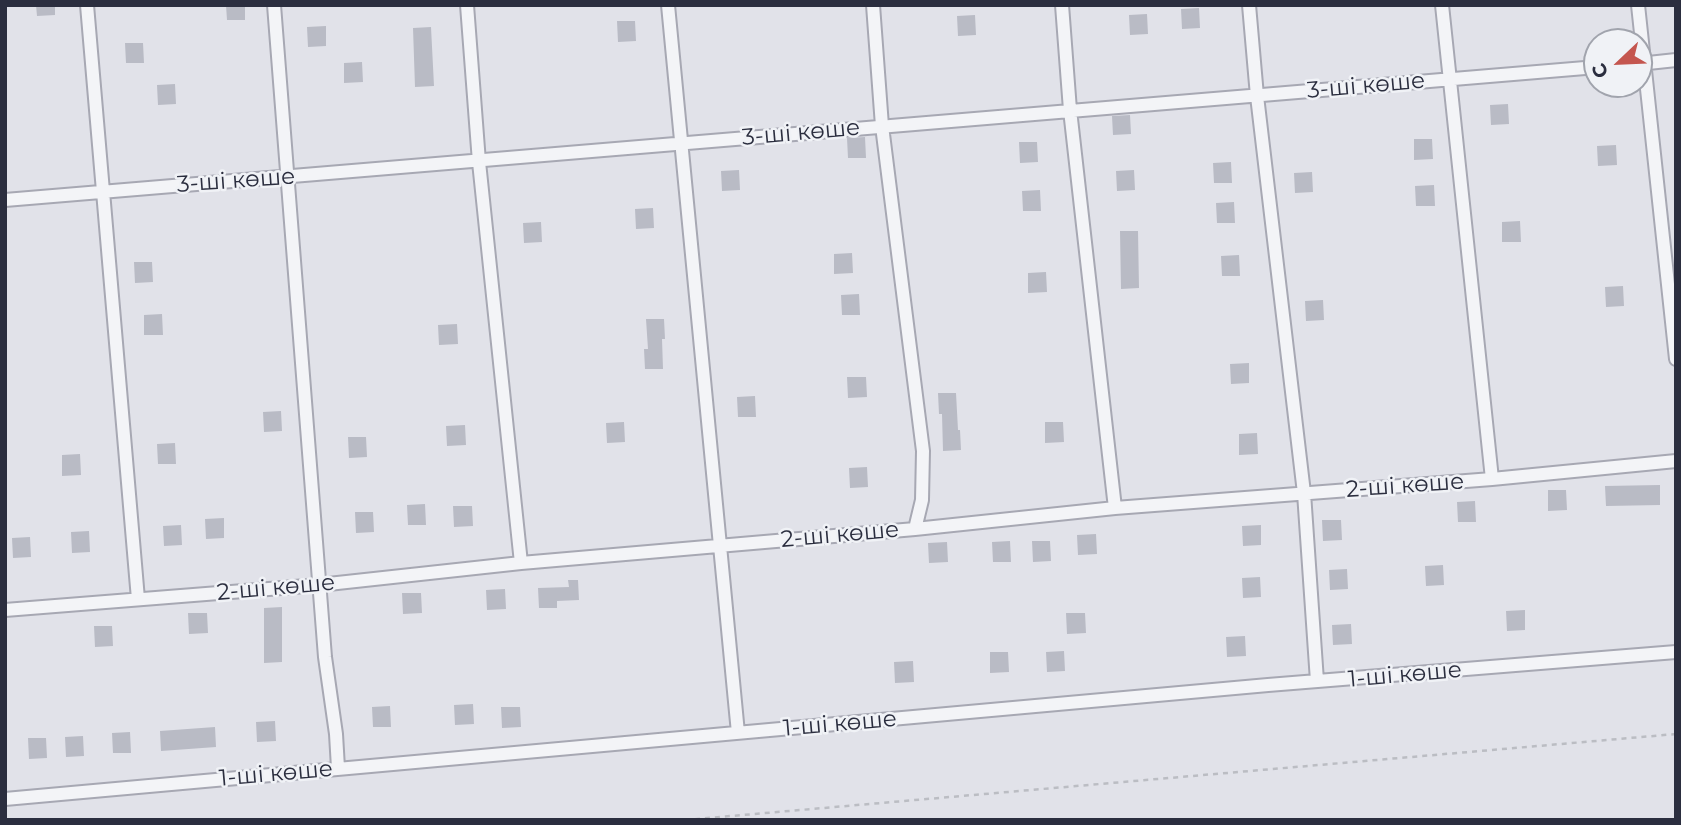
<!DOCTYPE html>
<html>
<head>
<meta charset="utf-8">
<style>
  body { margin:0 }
  #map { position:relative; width:1681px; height:825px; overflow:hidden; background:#e1e2e9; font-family:Montserrat,sans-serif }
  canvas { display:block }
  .frame { position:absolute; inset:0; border:7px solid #2b2e3f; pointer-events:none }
  .north { position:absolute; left:1583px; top:28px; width:70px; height:70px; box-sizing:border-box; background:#f0f2f6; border:2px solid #a1a4ad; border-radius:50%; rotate:247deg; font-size:19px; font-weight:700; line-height:28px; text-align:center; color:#2b2e3f }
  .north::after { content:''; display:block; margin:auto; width:24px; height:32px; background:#c4564f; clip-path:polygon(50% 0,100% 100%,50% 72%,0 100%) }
</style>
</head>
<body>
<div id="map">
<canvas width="1681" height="825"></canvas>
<div class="frame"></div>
<div class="north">С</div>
</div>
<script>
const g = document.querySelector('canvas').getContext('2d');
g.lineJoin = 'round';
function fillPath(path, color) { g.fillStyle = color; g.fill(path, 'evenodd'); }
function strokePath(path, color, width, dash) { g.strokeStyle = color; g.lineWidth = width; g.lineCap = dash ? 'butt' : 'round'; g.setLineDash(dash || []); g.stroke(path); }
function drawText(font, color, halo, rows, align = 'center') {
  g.font = font + ' Montserrat,sans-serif'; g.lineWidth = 5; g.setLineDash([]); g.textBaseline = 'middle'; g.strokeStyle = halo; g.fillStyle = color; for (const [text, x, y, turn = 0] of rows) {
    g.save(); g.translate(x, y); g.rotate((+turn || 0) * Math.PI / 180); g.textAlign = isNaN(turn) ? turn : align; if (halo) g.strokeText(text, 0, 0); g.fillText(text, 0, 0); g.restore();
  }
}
fillPath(new Path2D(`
  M36 5H55V15L37 16Z
  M226 5H245V20H227Z
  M1199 8 1200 28 1182 29 1181 9Z
  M1147 14 1148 34 1130 35 1129 15Z
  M975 15 976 35 958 36 957 16Z
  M617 21H635L636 41 618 42Z
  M326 26V46L308 47 307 27Z
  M431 27 434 86 415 87 413 28Z
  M125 43H143L144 63H126Z
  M362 62 363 82 344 83V63Z
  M175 84 176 104 158 105 157 85Z
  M1508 104 1509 124 1491 125 1490 105Z
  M1130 115 1131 134 1113 135 1112 116Z
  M865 137 866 158H848L847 138Z
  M1414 139H1432L1433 159 1414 160Z
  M1019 142H1037L1038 162 1020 163Z
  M1616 145 1617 165 1598 166 1597 146Z
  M1231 162 1232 183H1214L1213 163Z
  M739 170 740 190 722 191 721 171Z
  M1134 170 1135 190 1117 191 1116 171Z
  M1312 172 1313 192 1295 193 1294 173Z
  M1434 185 1435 206H1416L1415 186Z
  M1040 190 1041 211H1023L1022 191Z
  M1234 202 1235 223H1217L1216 203Z
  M653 208 654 228 636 229 635 209Z
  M1520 221 1521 242H1502V222Z
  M541 222 542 242 524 243 523 223Z
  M1120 231H1138L1139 288 1121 289Z
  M852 253 853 273 834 274V254Z
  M1239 255 1240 276H1222L1221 256Z
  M134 262H152L153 282 135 283Z
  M1046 272 1047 292 1028 293V273Z
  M1623 286 1624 306 1606 307 1605 287Z
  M859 294 860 315H842L841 295Z
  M1323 300 1324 320 1306 321 1305 301Z
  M162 314 163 335H144V315Z
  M646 319H664L665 339H662L663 369H645L644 349H648Z
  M457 324 458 344 439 345 438 325Z
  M1249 363V383L1231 384 1230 364Z
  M847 377H866L867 397 848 398Z
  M938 393H956L958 430H960L961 450 943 451 942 414H939Z
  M755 396 756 417H738L737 397Z
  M281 411 282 431 264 432 263 412Z
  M624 422 625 442 607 443 606 423Z
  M1045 422H1063L1064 442 1045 443Z
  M465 425 466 445 447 446 446 426Z
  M1257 433 1258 454 1239 455V434Z
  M348 437H366L367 457 349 458Z
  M175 443 176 464H158L157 444Z
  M80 454 81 475 62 476V455Z
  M867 467 868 487 850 488 849 468Z
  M1660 485V505L1606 506 1605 486Z
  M1548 490H1566L1567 510 1548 511Z
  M1475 501 1476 522H1458L1457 502Z
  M425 504 426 525H408L407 505Z
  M453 506H472L473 526 454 527Z
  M355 512H373L374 532 356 533Z
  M224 518V538L206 539 205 519Z
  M1322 520H1341L1342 540 1323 541Z
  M181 525 182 545 164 546 163 526Z
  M1261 525V545L1243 546 1242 526Z
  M89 531 90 552 72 553 71 532Z
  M1096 534 1097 554 1078 555 1077 535Z
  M30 537 31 557 13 558 12 538Z
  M1010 541 1011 562H993L992 542Z
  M1032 541H1050L1051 561 1033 562Z
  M947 542 948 562 929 563 928 543Z
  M1443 565 1444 585 1426 586 1425 566Z
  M1347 569 1348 589 1330 590 1329 570Z
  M1260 577 1261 597 1243 598 1242 578Z
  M568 580H578L579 600 557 601V608H539L538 588 569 587Z
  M505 589 506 609 487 610 486 590Z
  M402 593H421L422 613 403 614Z
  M282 607V662L264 663V608Z
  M1525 610V630L1507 631 1506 611Z
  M188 613H207L208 633 189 634Z
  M1066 613H1085L1086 633 1067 634Z
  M1351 624 1352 644 1333 645 1332 625Z
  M94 626H112L113 646 95 647Z
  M1245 636 1246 656 1227 657 1226 637Z
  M1064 651 1065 671 1047 672 1046 652Z
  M990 652H1008L1009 672 990 673Z
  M913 661 914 682 895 683 894 662Z
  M473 704 474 724 455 725 454 705Z
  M390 706 391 727H373L372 707Z
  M501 707H520L521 727 502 728Z
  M275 721 276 741 257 742 256 722Z
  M215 727 216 747 161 751 160 731Z
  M130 732 131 753H113L112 733Z
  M83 736 84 756 66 757 65 737Z
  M28 738H46L47 758 29 759Z`), '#b9bbc5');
const minor = new Path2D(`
  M87 5 138 599
  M274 5 325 657 336 734 338 768
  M467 5 479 162 521 563
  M668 5 738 733
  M873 5 882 126 923 451 922 500 915 529
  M1062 5 1070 110 1115 508
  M1249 5 1257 96 1304 493 1317 681
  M1442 5 1492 479
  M1638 5 1676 359
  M1639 64 1676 60
  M5 200 1597 67
  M5 610 319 585 521 563 915 529 1115 508 1492 479 1676 461
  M5 799 1268 685 1676 652`);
strokePath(minor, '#a7a8b3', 16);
strokePath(new Path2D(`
  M685 820 1676 734`), '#bbbdc3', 2.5, [5, 5]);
strokePath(minor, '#f3f4f7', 12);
drawText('23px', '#2b2e3f', '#f0f2f6', [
  ["3-ші көше",1366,86,-5],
  ["3-ші көше",801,133,-5],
  ["3-ші көше",236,181,-4],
  ["2-ші көше",1405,486,-4],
  ["2-ші көше",840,535,-5],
  ["2-ші көше",276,588,-5],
  ["1-ші көше",1405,675,-5],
  ["1-ші көше",840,724,-5],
  ["1-ші көше",276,774,-5]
]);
</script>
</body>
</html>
